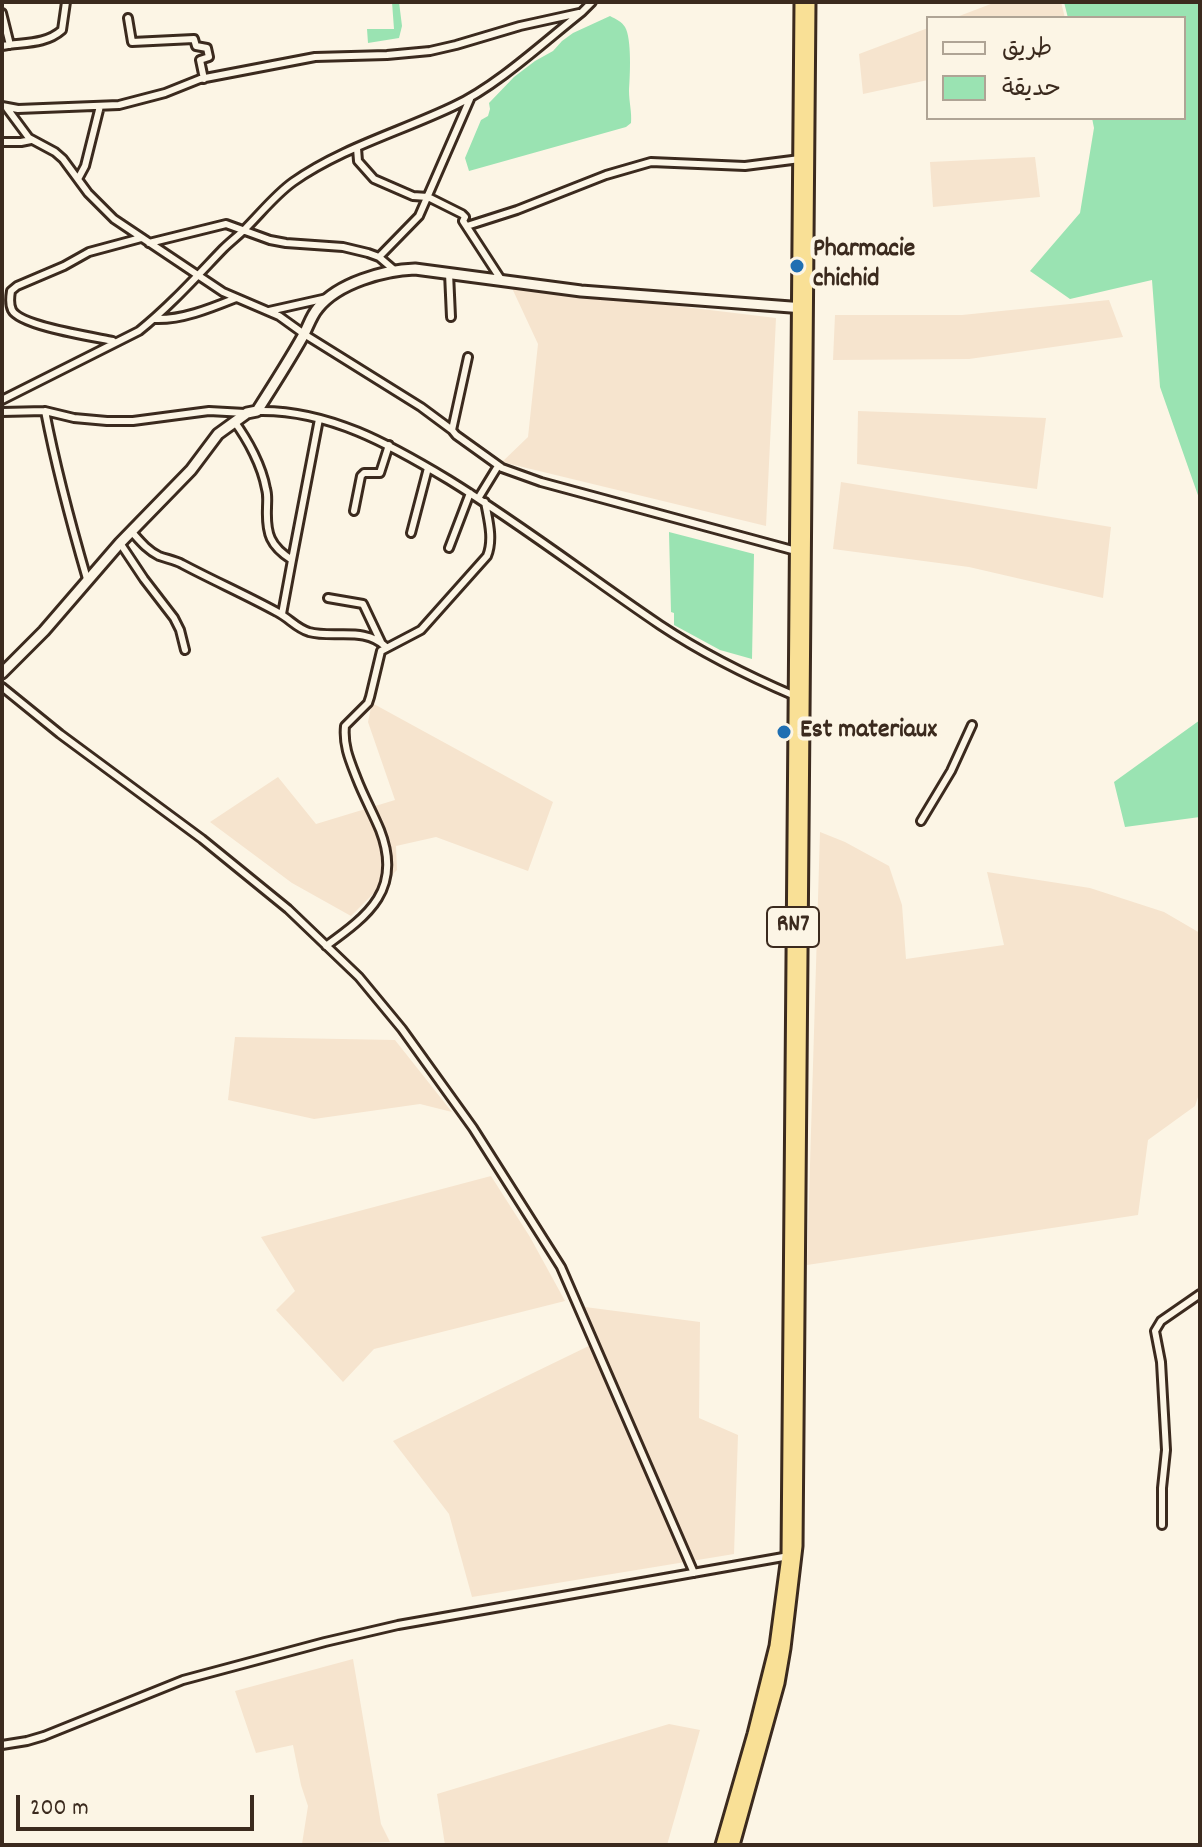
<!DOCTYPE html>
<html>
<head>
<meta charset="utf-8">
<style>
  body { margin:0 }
  #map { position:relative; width:1202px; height:1847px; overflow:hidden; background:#fcf5e5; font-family:Dekko,"Playpen Sans Arabic",sans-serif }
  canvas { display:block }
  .frame { position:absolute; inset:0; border:4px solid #3b2a1e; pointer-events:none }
  .legend { position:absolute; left:926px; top:16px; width:260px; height:104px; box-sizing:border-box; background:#fcf5e5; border:2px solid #afa495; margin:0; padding:10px 14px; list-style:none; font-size:24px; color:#3b2a1e }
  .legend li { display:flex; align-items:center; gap:16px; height:40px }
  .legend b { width:40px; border:2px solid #afa495 }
  .scale { position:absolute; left:16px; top:1795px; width:238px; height:36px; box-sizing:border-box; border:4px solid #3b2a1e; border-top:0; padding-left:10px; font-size:24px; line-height:28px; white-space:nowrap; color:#3b2a1e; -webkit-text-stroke:6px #fcf5e5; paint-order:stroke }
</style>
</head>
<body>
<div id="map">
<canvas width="1202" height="1847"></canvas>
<div class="frame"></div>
<ul class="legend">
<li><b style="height:10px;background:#fcf5e5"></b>طريق</li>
<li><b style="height:22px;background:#9ae3b2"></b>حديقة</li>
</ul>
<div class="scale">200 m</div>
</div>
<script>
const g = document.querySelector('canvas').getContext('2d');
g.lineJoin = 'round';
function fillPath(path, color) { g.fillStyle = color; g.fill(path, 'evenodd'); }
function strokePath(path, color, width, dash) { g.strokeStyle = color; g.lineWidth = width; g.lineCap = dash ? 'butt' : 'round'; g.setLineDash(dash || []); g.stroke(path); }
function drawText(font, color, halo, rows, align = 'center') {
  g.font = font + ' Dekko,sans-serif'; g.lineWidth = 8; g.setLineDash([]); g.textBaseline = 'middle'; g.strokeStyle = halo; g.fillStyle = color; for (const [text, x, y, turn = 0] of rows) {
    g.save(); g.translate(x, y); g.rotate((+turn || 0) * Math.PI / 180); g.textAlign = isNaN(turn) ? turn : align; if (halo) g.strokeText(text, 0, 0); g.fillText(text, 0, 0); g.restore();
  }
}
fillPath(new Path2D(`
  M996 2H1061L1065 18H954Z
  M928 28V80L863 94 859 54Z
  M1035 157 1040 197 933 207 930 162Z
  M511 286 776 318 766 526 502 462 528 437 538 344Z
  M1109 300 1123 337 969 359 833 360 835 315H962Z
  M858 411 1046 418 1037 489 857 464Z
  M841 482 1111 527 1103 598 969 567 833 549Z
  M372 703 553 802 528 871 436 837 396 846 397 870 351 916 292 883 210 822 278 777 316 824 395 800 368 722Z
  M820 832 845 842 889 866 902 905 906 959 1004 945 987 872 1090 888 1164 912 1200 933V1091L1195 1106 1148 1140 1138 1215 807 1265Z
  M235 1037 395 1040 452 1112 420 1104 314 1119 228 1100Z
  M491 1176 530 1237 565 1301 374 1349 343 1382 276 1310 295 1291 261 1237Z
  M585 1307 700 1322 699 1418 738 1435 734 1554 472 1597 449 1514 393 1441 599 1341Z
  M353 1659 381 1824 390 1842 302 1844 308 1806 301 1785 293 1745 256 1753 235 1691Z
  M669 1724 700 1730 667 1845H445L437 1794Z`), '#f6e4ce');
fillPath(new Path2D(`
  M392 2H399L402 26 399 38 368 43 367 29H394Z
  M1064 2H1200V501L1160 387 1152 280 1070 299 1030 271 1080 213 1094 128 1092 118H1184V18H1068Z
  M610 16C616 19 622 22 625 27 632 39 630 76 629 91 629 102 632 112 631 123L626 127 469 171 465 158 481 120 488 116 490 109 489 103 514 77 535 61 553 51 562 41 573 33Z
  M669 532 754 554 752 659 720 650 674 625V613L671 612Z
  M1200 720V817L1125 827 1114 782Z`), '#9ae3b2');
const street = new Path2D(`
  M2 13 10 45
  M128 18 132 42 194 39 196 46 207 48 209 57 200 60 204 79
  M2 46C23 42 45 45 62 30L66 2
  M2 106 18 109 119 105 165 93 200 79 315 57 387 55 430 51 456 45 520 26 579 13
  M6 107 29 138 55 152 63 159 88 193 114 219 223 292 279 316 304 334 421 407 452 430 456 435 502 468 541 482 796 551
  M2 142H21L31 140
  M357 148 358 161 374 179 413 196 428 197 462 214 465 217 463 221 502 281
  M78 179 85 166 100 106
  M467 226 517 210 606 175 651 162 745 166 800 159
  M149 243 226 224 270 240 286 243 343 247 368 253 379 257 393 269
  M379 257 419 216 470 99
  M449 273 451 317
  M269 311 327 298
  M155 319C182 320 211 308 236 298
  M113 341C94 337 20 326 12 310 9 304 10 297 11 291L17 286 64 266 89 252 141 238
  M2 400 139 331C170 306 196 277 223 249 230 242 238 236 245 229 261 213 275 195 293 182 341 148 402 131 454 106 497 86 544 42 582 12L592 2
  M45 411C56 468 71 524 87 579
  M257 411C328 409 391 445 449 480 522 525 589 577 660 625 702 653 748 676 795 696
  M2 412 45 411 74 418 107 421H133L209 411 245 413
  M234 421C248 440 262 466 266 489 268 495 267 502 267 508 266 534 270 546 292 560L282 614
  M452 430 468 357
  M479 497 498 466
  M354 511 361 476 364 473H380L389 445
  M131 531C140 541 147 550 159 556 167 559 175 560 182 564 214 581 246 595 277 612 289 618 296 628 309 632 335 639 364 626 386 647
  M411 533 428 468
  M120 543 144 579 174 618 180 630 185 650
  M449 548 470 493
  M292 560 319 419
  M328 598 363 604 381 642
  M2 687 60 734 202 839 288 909 359 977 402 1029 473 1128 561 1267 694 1573
  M921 821 951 771 972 725
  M326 946C369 915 403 889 380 830 373 813 364 797 357 779 350 761 343 746 345 726L368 703 370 697 381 651 421 630 487 556C494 539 488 519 485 502
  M1162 1525V1488L1166 1450 1161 1362 1155 1331 1161 1321 1200 1294
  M2 1745 27 1741 44 1736 183 1680 325 1642 398 1625 489 1609 789 1556`);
const secondary = new Path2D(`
  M2 673 44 631 120 543 191 470 218 434 247 413 257 411C273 386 289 361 303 336 308 327 311 316 318 308 338 283 384 270 415 269L581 291 804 308`);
const highway = new Path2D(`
  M722 1845 754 1734 776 1646 788 1556 801 2
  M733 1845 778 1683 784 1648 796 1546 809 2`);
strokePath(street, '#3b2a1e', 12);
strokePath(secondary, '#3b2a1e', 15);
strokePath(highway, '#3b2a1e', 17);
strokePath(street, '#fcf5e5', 6);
strokePath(secondary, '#fcf5e5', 9);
strokePath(highway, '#f9e096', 11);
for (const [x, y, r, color] of [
  [797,266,8,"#1f6fb2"],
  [784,732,8,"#1f6fb2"]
]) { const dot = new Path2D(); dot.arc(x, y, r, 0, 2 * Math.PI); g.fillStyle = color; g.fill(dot); strokePath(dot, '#fcf5e5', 3); }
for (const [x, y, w] of [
  [793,927,52]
]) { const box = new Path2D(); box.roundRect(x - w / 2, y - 20, w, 40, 6); g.fillStyle = '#fcf5e5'; g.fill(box); strokePath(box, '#3b2a1e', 2); }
drawText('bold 24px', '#3b2a1e', null, [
  ["RN7",793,927]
]);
drawText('bold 26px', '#3b2a1e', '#fcf5e5', [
  ["Pharmacie",813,251],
  ["chichid",813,281],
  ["Est materiaux",800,732]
], 'left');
</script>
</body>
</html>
